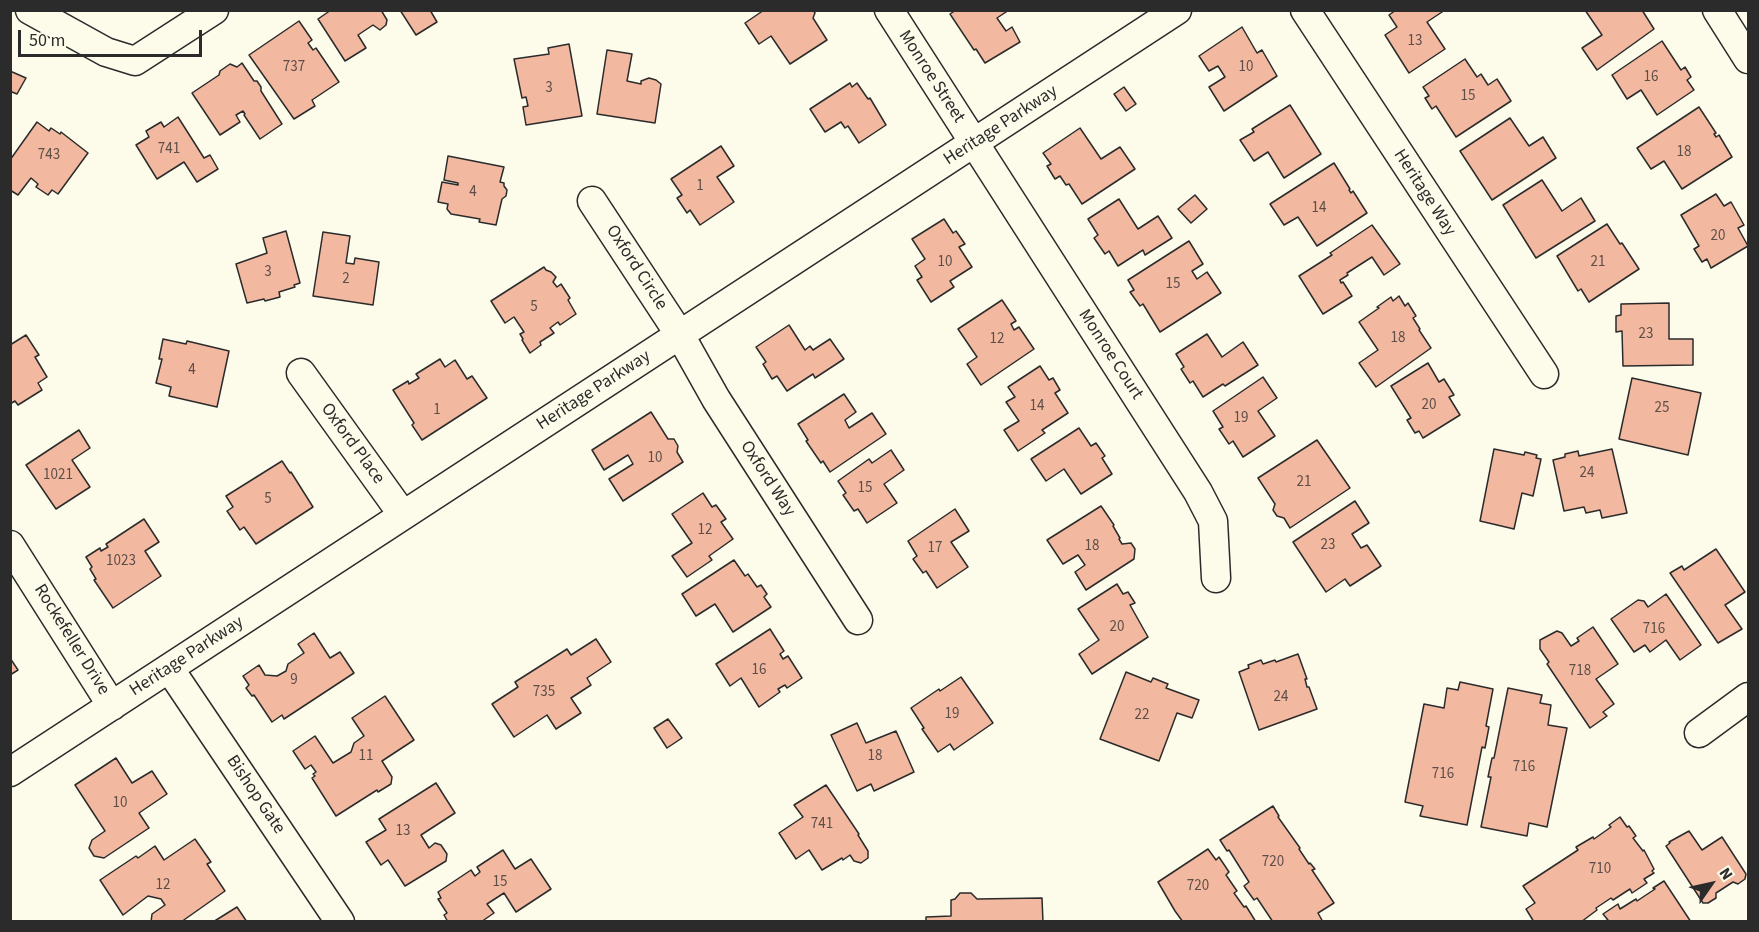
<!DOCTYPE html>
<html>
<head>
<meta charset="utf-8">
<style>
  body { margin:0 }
  #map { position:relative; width:1759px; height:932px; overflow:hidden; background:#fdfbea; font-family:"Source Sans 3",sans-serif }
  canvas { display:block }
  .frame { position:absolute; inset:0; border:12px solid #2b2b2b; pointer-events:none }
  .north { position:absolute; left:1681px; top:854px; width:60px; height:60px; -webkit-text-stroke:4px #fdfbea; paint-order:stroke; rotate:56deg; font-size:16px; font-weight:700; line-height:24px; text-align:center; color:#2b2b2b }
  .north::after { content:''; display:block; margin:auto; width:21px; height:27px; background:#2b2b2b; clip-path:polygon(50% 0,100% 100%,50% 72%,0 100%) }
  .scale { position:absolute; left:18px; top:30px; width:184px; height:27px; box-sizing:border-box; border:3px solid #2b2b2b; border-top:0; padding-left:8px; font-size:18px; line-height:21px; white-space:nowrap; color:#2b2b2b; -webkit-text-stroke:4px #fdfbea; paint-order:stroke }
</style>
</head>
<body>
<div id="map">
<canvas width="1759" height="932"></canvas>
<div class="frame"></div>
<div class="north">N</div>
<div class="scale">50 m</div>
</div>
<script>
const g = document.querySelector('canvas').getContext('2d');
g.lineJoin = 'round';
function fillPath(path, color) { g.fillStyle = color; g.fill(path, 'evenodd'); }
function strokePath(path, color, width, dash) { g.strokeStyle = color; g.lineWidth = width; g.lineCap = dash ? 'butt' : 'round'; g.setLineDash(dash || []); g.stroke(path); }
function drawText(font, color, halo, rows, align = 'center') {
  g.font = font + ' "Source Sans 3",sans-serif'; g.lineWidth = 4.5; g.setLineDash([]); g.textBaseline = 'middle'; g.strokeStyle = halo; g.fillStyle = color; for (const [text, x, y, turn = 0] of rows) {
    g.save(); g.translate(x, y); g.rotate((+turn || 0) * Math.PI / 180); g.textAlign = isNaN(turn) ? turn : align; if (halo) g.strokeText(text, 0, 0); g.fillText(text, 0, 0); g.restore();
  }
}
const building = new Path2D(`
  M331 10H381L387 20 386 25 380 30 373 25 358 35 366 48 345 61 318 19Z
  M400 10H430L437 22 416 35Z
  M764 10H813L815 13 813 18 827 40 790 64 771 36 759 44 745 23Z
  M956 10H1009L997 18 1006 31 1012 27 1020 42 985 63 976 49 974 50 950 14Z
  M1396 10H1445L1427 22 1445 49 1409 73 1385 35 1397 27 1389 15Z
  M1585 10H1642L1654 29 1597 70 1582 48 1602 35Z
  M299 21 312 40 308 43 313 50 316 48 339 82 312 100 315 106 294 119 249 55Z
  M1242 27 1257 53 1262 50 1277 76 1224 111 1209 87 1225 77 1218 66 1209 71 1199 56Z
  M1662 41 1681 70 1685 67 1691 77 1687 80 1694 90 1657 115 1641 90 1627 99 1612 75Z
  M569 44 582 116 526 125 523 107 528 106 526 97 522 98 514 59 549 54 548 48Z
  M607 50 632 54 627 81 641 84V81L649 78 656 80 661 84 655 123 597 114Z
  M1465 59 1477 77 1481 74 1488 85 1497 79 1511 101 1456 137 1436 106 1432 109 1425 98 1429 96 1423 87Z
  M242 63 254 81H257L261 87V91L282 124 260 139 244 115 245 114 243 111 236 115 240 122 220 135 192 93 219 75 220 71 230 64 237 67Z
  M10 71 26 78 17 94 12 92 10 94Z
  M850 83 852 87 857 83 868 99 870 98 886 125 859 143 848 126 845 128 841 122 825 132 810 109Z
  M1124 87 1136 104 1126 111 1114 94Z
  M1290 105 1321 154 1284 178 1268 152 1254 161 1240 140 1254 132 1252 129Z
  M1699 107 1716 133 1714 134 1716 137 1719 135 1732 157 1682 189 1664 161 1651 169 1637 148Z
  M178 117 204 158 210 155 218 169 197 182 184 162 157 179 136 145 149 137 146 131 161 122 164 127Z
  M1510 118 1529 146 1543 137 1556 158 1492 200 1460 151Z
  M37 122 49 131 51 128 60 134 61 132 88 153 58 194 52 190 48 195 36 187 38 184 31 178 18 195 10 190V160Z
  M1080 128 1101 159 1120 147 1135 169 1082 204 1069 184 1066 185 1060 176 1055 179 1047 166 1051 164 1043 153Z
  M721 146 734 166 717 177 734 202 700 225 690 210 687 213 677 198 682 195 671 179Z
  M448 156 504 167 500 182 504 183V186L507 190 506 196 502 199 496 225 479 222 480 219 451 214 447 209 448 204 438 202 442 182 458 185V183L444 180Z
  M1334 163 1350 189 1349 190 1351 193 1353 191 1367 213 1317 246 1298 217 1284 225 1270 204Z
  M1542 180 1562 211 1581 198 1595 221 1536 258 1503 205Z
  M1716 194 1724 206 1731 202 1744 225 1738 228 1748 246 1711 268 1707 259 1702 262 1694 249 1699 246 1681 215Z
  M1195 195 1207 209 1191 223 1178 209Z
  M1119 199 1138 229 1158 216 1172 238 1145 255 1143 250 1118 266 1109 251 1105 254 1094 238 1098 235 1088 219Z
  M944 219 953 233 956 231 965 244 959 247 972 267 950 281 954 287 931 302 917 280 922 277 915 266 925 259 912 239Z
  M1607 224 1620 244 1622 243 1639 269 1589 302 1581 289 1578 291 1557 256Z
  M1372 225 1400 264 1384 275 1372 257 1347 273 1348 275 1340 280 1341 283 1343 282 1352 296 1323 314 1299 276 1332 255 1330 253Z
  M286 231 300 283 294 285 295 287 279 292 280 297 265 301 264 299 247 303 236 264 267 253 263 238Z
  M323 232 350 236 346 263 354 264 355 258 379 262 373 305 313 296Z
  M1189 241 1203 264 1192 271 1197 279 1207 272 1221 293 1160 332 1143 304 1140 306 1130 292 1134 290 1128 280Z
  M544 267 546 270 551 272 556 277 553 282 557 287 561 284 570 298 568 300 576 314 560 325 558 322 550 328 554 333 540 342 541 345 530 353 522 340 523 339 520 334 524 332 514 317 505 323 491 301Z
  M1399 296 1405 306 1408 303 1416 316 1413 318 1420 329 1419 330 1431 348 1376 387 1359 363 1378 350 1359 322 1379 308 1377 307 1391 297 1393 301Z
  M1002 300 1016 321 1011 324 1014 330 1019 327 1034 349 981 385 967 364 977 357 958 329Z
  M1669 303V339H1693V365L1623 366 1622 331 1616 332V316L1621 315V304Z
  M789 325 805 350 810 346 813 350 830 339 844 359 815 378 813 374 787 391 777 376 772 379 763 364 766 362 756 347Z
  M1207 334 1222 357 1243 342 1258 365 1225 386 1223 384 1203 397 1193 381 1190 383 1181 369 1184 367 1176 354Z
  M26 335 39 355 35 357 47 377 38 383 42 390 18 405 15 401 10 404V345Z
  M163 339 186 344 187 341 229 351 217 407 169 396 171 387 156 383 162 359H159Z
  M440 359 445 367 455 360 467 379 472 376 487 398 422 440 412 425 414 423 393 390 408 381 409 384 419 378 416 374Z
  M1428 363 1439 382 1444 379 1454 395 1449 397 1460 415 1423 438 1419 431 1415 433 1407 420 1411 418 1391 386Z
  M1040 366 1049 380 1053 378 1060 390 1055 393 1068 413 1042 430 1045 433 1018 451 1004 430 1019 421 1006 402 1015 397 1008 387Z
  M1263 377 1277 398 1258 411 1275 436 1243 457 1233 441 1229 444 1219 429 1223 427 1213 411Z
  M1632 378 1701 393 1688 455 1619 439Z
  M844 394 856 412 845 420 849 428 872 413 886 434 830 472 823 461 821 463 806 441 808 440 798 424Z
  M651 412 668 439H674L678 446 677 452 683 462 623 501 609 479 633 464 628 455 604 470 592 450Z
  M1079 428 1091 446 1096 443 1105 456 1102 458 1112 474 1081 494 1064 469 1046 481 1031 459Z
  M79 430 90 448 72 460 90 487 56 509 26 465Z
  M1317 440 1350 488 1290 528 1284 518 1277 516 1273 510 1275 504 1258 478Z
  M1494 449 1524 455 1525 452 1537 455 1536 458 1541 459 1533 496 1522 493 1514 529 1480 521Z
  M1612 449 1627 513 1602 518 1600 510 1586 513 1584 507 1564 511 1553 460 1565 457V454L1578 451 1579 456Z
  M891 450 904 470 884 484 897 503 867 523 858 509 854 511 843 495 846 493 838 481 869 459 872 463Z
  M282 461 290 473 291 472 313 507 256 544 244 527 240 530 227 511 233 507 226 496Z
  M703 493 712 507 716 505 726 519 721 522 733 539 709 556 712 560 687 577 672 556 692 543 672 514Z
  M1355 501 1369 523 1352 534 1361 548 1367 545 1381 566 1350 586 1345 579 1326 592 1293 542Z
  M1101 506 1114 525 1113 526 1120 538 1119 539 1122 544 1131 543 1135 549 1134 559 1086 590 1075 572 1085 565 1078 555 1063 564 1047 540Z
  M955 509 969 531 951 542 968 567 937 588 926 571 923 573 913 559 917 556 908 541Z
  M144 519 159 542 145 551 161 576 113 608 94 580 96 579 90 569 92 567 86 557 100 548 101 551 108 547 106 544Z
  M1716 549 1745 592 1725 605 1742 629 1718 643 1670 573 1682 566 1684 570Z
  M734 560 745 576 748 574 757 587 761 585 767 594 764 597 771 607 733 632 715 604 696 616 682 594Z
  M1117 584 1123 594 1128 592 1135 603 1130 605 1148 637 1092 674 1079 654 1099 640 1078 609Z
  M1666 594 1701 645 1680 660 1666 640 1650 652 1645 645 1634 652 1611 619 1638 600 1644 601 1648 607Z
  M1593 627 1618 664 1596 679 1614 704 1603 712 1607 716 1590 728 1547 664 1549 662 1540 649V640L1557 631 1562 633 1571 646 1579 641 1577 638Z
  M770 629 784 651 780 654 783 659 788 656 802 678 787 688 785 685 778 689 780 692 759 707 741 678 730 686 716 664Z
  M314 633 330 658 340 652 354 673 284 719 282 715 272 722 254 695 252 696 246 688 249 685 243 676 259 665 265 675 277 676 286 671 288 664 304 653 298 644Z
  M596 639 611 662 587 678 591 685 571 698 581 713 556 729 547 715 514 737 492 704 518 687 515 682 567 649 571 655Z
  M1298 654 1307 679H1305L1307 687H1309L1317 709 1259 730 1239 672 1249 668 1248 665 1261 660 1263 664 1275 660 1276 662Z
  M10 658 18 670 10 675Z
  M1126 672 1151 682 1153 678 1168 684 1166 688 1199 700 1192 718 1177 713 1159 761 1100 739Z
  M961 677 993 723 954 750 950 744 938 752 922 729 924 728 911 708 939 689 940 691Z
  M1460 682 1493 689 1486 726 1489 727 1485 748 1482 747 1467 825 1420 816 1423 806 1405 802 1424 704 1444 708 1447 688 1458 690Z
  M1508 688 1542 695 1540 703 1551 705 1548 725 1567 728 1547 827 1529 823 1527 836 1481 827 1491 777H1488L1492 758H1494Z
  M385 696 414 740 382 761 392 777 391 784 378 792 377 790 336 816 312 778 315 776 313 774 316 772 311 765 305 769 293 751 315 736 333 763 351 752 354 743 364 736 352 718Z
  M668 719 682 738 667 748 654 728Z
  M857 723 866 743 896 731 914 772 874 791 871 784 857 791 831 735Z
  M116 758 132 783 152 771 167 794 139 813 149 828 104 858 94 856 89 848 92 840 105 831 75 785Z
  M436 783 455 813 421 835 429 848 435 843 441 845 447 854 446 861 405 886 388 860 381 865 366 842 386 830 379 819Z
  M826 785 859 834 858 835 868 851V858L861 863 854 861 850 855 843 860 842 858 822 870 809 850 796 859 779 833 803 817 794 805Z
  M1273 806 1279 816 1278 817 1300 848 1299 849 1309 864 1310 863 1315 869 1312 870 1334 903 1318 913 1323 922H1273L1257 898 1254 900 1244 886 1249 882 1229 850 1227 851 1220 840Z
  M1620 817 1627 827 1629 826 1636 836 1633 838 1643 851 1644 850 1654 869 1652 871 1654 873 1644 879 1647 883 1632 893 1630 889 1613 900 1611 898 1596 908 1597 910 1581 922H1534L1526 909 1535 903 1523 886 1578 850 1576 847 1593 837 1594 839 1611 827 1609 825Z
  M1689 831 1702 850 1722 837 1746 874 1745 879 1738 884 1733 882 1716 893V898L1708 903H1703L1666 846 1670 843 1669 842Z
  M195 839 211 862 207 864 225 891 181 922H151L152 914 165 905 161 899 148 896 123 915 100 880 136 856 138 858 155 846 164 860Z
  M1208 849 1216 860 1219 857 1229 872 1226 875 1237 891 1234 893 1244 907 1246 906 1256 922H1183L1175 911 1158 882Z
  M503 850 515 869 531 859 551 889 516 912 504 893 487 904 494 913 481 922H448L444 915 447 913 438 899 441 898 438 892 471 870 475 876 480 872 477 867Z
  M1664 881 1691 922H1601L1608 920 1603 914 1618 904 1620 909 1636 899 1637 901 1655 889 1653 888Z
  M960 893H971L977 899 1042 898 1043 922H926V917L951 916V900L955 899Z
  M237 907 247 922H213Z`);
fillPath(building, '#f2b8a0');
strokePath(building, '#2b2b2b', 1.5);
const minor = new Path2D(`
  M30 10 106 52 135 61 214 10
  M889 10 1198 492 1213 521 1216 578
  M1305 10 1544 374
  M1717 10 1748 59
  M592 201 680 335 716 399 858 620
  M301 373 403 515
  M10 545 112 706
  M169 668 340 922
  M1699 733 1748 697
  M10 772 1177 10`);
strokePath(minor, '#2b2b2b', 31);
strokePath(minor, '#fdfbea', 28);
drawText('15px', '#5d4e48', null, [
  ["13",1415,42],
  ["737",294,68],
  ["10",1246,68],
  ["16",1651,78],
  ["3",549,89],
  ["15",1468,97],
  ["741",169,150],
  ["18",1684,153],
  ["743",49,156],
  ["1",700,187],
  ["4",473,193],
  ["14",1319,209],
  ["20",1718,237],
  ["10",945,263],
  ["21",1598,263],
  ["3",268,273],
  ["2",346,280],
  ["15",1173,285],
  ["5",534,308],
  ["23",1646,335],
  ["18",1398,339],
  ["12",997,340],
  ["4",192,371],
  ["20",1429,406],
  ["14",1037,407],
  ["25",1662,409],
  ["1",437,411],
  ["19",1241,419],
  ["10",655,459],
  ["24",1587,474],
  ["1021",58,476],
  ["21",1304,483],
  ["15",865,489],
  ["5",268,500],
  ["12",705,531],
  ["23",1328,546],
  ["18",1092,547],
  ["17",935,549],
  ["1023",121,562],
  ["20",1117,628],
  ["716",1654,630],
  ["16",759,671],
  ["718",1580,672],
  ["9",294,681],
  ["735",544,693],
  ["24",1281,698],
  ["19",952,715],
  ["22",1142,716],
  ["11",366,757],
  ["18",875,757],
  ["716",1524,768],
  ["716",1443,775],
  ["10",120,804],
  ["741",822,825],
  ["13",403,832],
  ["720",1273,863],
  ["710",1600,870],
  ["15",500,883],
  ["12",163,886],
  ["720",1198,887]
]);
drawText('18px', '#2b2b2b', '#fdfbea', [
  ["Monroe Street",931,77,57],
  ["Heritage Parkway",1001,126,-33],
  ["Heritage Way",1424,193,57],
  ["Oxford Circle",636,268,57],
  ["Monroe Court",1110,355,57],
  ["Heritage Parkway",594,391,-33],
  ["Oxford Place",352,444,54],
  ["Oxford Way",767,479,57],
  ["Rockefeller Drive",71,640,58],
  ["Heritage Parkway",187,657,-33],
  ["Bishop Gate",255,795,56]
]);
</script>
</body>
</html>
